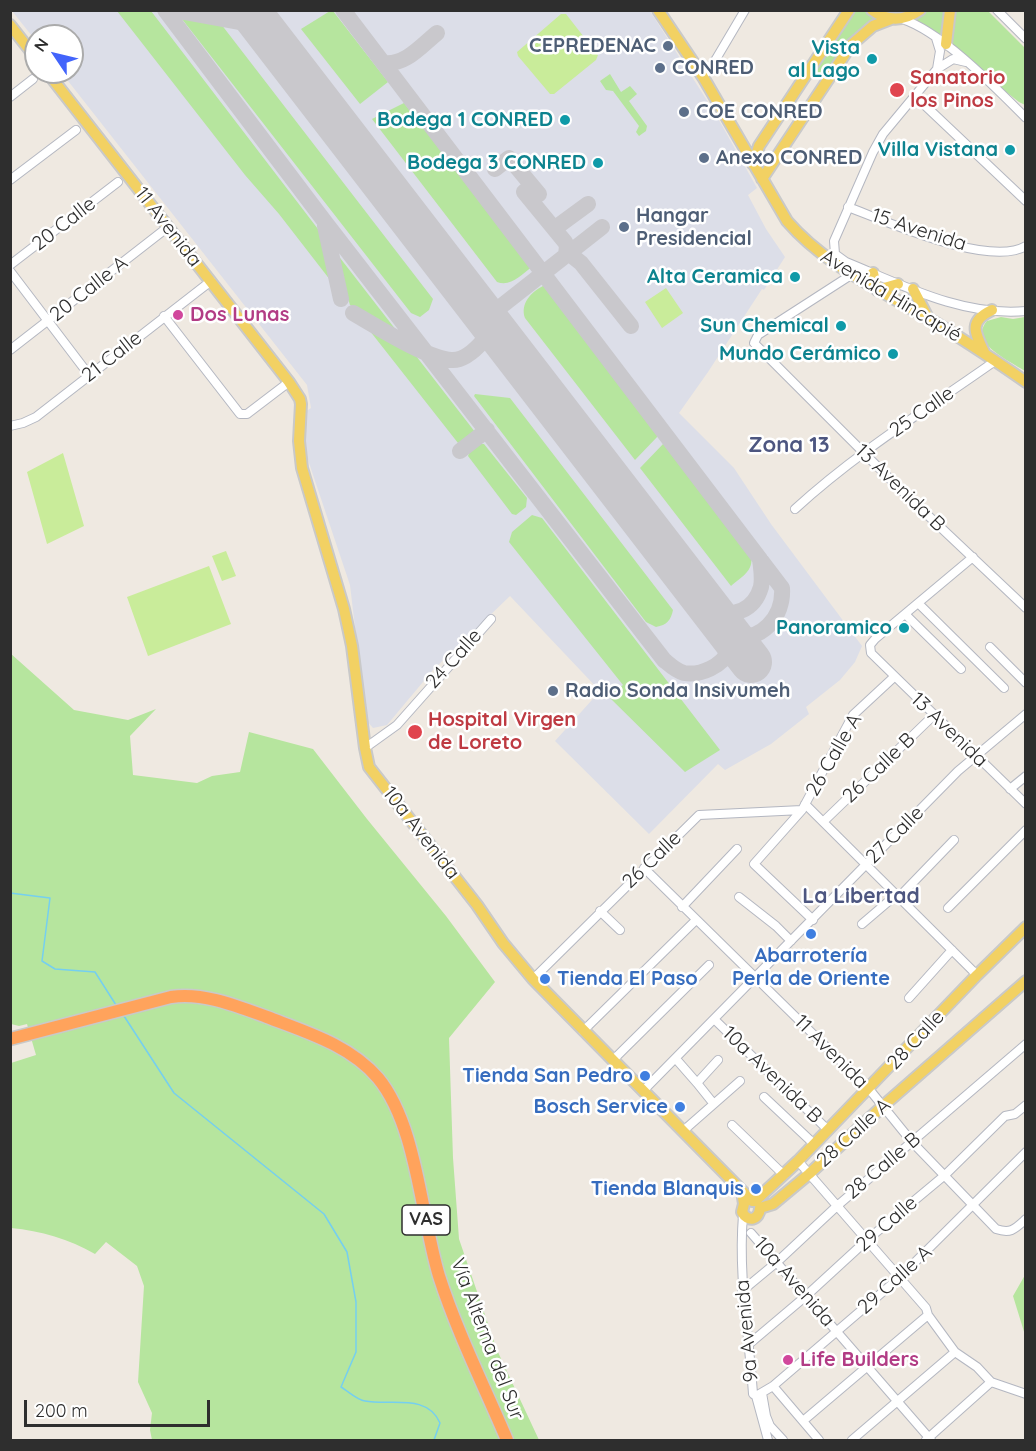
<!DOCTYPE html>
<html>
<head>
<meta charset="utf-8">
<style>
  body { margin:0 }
  #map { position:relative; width:1036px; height:1451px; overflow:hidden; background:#efe9e1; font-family:Quicksand,sans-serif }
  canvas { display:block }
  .frame { position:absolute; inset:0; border:12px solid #2e2e2e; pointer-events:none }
  .north { position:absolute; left:24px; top:24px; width:60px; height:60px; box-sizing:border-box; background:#fff; border:2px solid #ababab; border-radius:50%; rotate:305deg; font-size:16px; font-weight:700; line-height:24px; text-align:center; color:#2e2e2e }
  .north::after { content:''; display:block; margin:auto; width:21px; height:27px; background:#4264fb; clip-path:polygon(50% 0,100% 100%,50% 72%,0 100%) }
  .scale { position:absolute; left:24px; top:1400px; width:186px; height:27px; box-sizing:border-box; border:3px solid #2e2e2e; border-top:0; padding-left:8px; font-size:18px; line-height:21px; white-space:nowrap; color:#2e2e2e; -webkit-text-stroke:4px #fff; paint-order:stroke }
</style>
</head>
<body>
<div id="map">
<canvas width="1036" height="1451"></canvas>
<div class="frame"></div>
<div class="north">N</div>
<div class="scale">200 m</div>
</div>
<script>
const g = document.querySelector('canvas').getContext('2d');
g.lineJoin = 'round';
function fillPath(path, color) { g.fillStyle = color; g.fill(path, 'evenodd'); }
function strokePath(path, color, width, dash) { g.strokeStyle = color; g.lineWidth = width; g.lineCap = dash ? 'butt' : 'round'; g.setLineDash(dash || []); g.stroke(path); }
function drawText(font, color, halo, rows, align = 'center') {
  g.font = font + ' Quicksand,sans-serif'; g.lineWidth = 5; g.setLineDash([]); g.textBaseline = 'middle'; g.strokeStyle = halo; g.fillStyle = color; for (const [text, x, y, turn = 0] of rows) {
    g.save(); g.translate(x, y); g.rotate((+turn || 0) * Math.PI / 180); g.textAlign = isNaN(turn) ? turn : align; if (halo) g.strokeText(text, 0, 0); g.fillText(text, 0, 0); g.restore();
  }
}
fillPath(new Path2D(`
  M12 11H650L715 113 757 188 748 195 766 229 785 257 764 290 762 289 708 372 679 413 734 468 771 524 862 646 855 662 840 680 806 707 809 714 771 744 725 770 718 764 649 834 555 741 600 691 510 596 433 670 387 725 373 728 366 720 350 585 306 454 305 412 311 408 307 385 61 72H72V36H36V41Z`), '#dcdee8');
fillPath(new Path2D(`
  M117 11H151L321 233 334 285 279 214 245 175Z
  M330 11H333L388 82 360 104 301 29Z
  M854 11H866L878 19 823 80 812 73Z
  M926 11H948L945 38 915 19Z
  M953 11H988L1025 48V105L1019 102 1001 88 948 41Z
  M182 19 221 24 433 299 429 310 420 317 411 313Z
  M610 74 621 92 630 86 637 94 629 101 647 126 646 131 639 136 636 132 639 126 613 91 606 90 600 81Z
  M404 103 532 267C521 275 511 287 497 282L372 119Z
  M337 254 396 330V331L350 305 335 258Z
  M543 286 546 287 658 436 635 460 525 318C520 304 531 292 543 286Z
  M1001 317 1013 319 1025 317V371C1010 361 968 343 987 321Z
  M366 326 413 352 475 432V435L463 444 458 443Z
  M475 394 510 398 673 610C671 620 667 625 656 627L646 622 474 396Z
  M664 443 751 557C754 571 740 578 731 586L640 468Z
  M480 444H484L527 498 526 507 516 515 512 514 468 456 470 451Z
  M532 515 542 518 720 750 685 772 608 696 623 685 509 542 512 532Z
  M10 653 74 710 128 720 156 709 130 736 133 775 197 783 212 776 240 772 249 732 313 749 367 819 446 916 495 982 449 1038 453 1158 459 1239 497 1350 539 1440H152L150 1430 152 1413 138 1382 144 1286 137 1266 106 1242 95 1254C69 1239 41 1231 11 1228V1063L36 1055 27 1024 19 1026 11 1024Z
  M1025 1275V1335L1013 1296Z`), '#b6e59e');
fillPath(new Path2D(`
  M561 14H566L598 55 596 60 554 94H550L518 56 517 52Z
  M666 288 683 313 662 328 645 302Z
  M63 453 84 526 47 544 27 472Z
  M226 551 236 576 222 581 212 556Z
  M209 566 231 624 148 656 127 597Z`), '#c9ec9a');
strokePath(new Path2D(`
  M10 893 50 898 42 961 55 969 95 972 116 1005
  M124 1016 174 1093 324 1214 347 1252 356 1302V1352L341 1387C348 1391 357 1400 365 1401 391 1406 427 1393 440 1423L434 1440`), '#75cff0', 1.5);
strokePath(new Path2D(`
  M165 10 325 222 664 660C670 665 676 671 684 673 700 676 723 666 729 650 731 646 731 641 731 636 761 643 784 617 782 588L343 10
  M173 10 261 26
  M383 63C405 66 421 46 437 33
  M495 169 509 158 539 194
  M532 186 524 192 565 242 567 246 566 255H571L581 263 631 326
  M325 226 341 299
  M552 226H558L588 204
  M481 311 499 308 602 227
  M353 313C374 325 431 361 453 360 464 360 476 349 483 341 491 331 492 318 499 308
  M482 343 495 339 503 340
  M460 451 487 430
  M712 611C734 617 754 611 761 587 763 578 761 568 760 559`), '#c9c8cc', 16);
strokePath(new Path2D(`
  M249 10 751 662`), '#c9c8cc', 42);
const minor = new Path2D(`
  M997 10 1026 39
  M902 19C942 32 995 87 1026 118
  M936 38 940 51 937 69
  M966 62 953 59 937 69 883 134 873 152 834 241 835 254 846 262C902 285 963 317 1026 311
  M703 77 716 59 745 10
  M915 96 1026 201
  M10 97 33 79
  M10 180 76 130
  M848 207C886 221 989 268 1026 246
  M10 265 118 182
  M10 271 89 375
  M851 275 758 335 754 343 900 489 1026 608
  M164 316 240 414H247L289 382
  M10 350 168 227
  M10 426 23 423 36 417 211 281
  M795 509C856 453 927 409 995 361
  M973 557 875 639 870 645 871 653 1026 804
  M918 603 1004 688
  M905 614 961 669
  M990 647 1026 683
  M365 748 397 725 491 619
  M1010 789 1026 776
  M805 804 977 975
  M824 821 934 715
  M644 868 869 1089 912 1142 996 1229C1011 1234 1015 1229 1026 1219
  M739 897 776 926 791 941
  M899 897 954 840
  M682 907 737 849
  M948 908 1026 830
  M600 911 620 930
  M813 920 754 864 802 810 853 715 894 677
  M862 924 896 895
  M533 979 699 815 802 810
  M909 998 952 950
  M715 1020 828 1130
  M583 1031 696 920
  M676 1059 697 1083
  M613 1060 709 965
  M643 1091 958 771 1026 714
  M764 1097 814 1144
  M713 1103 697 1083 718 1060
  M732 1125 784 1175
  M683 1131 740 1081
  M798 1161 926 1308 928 1315 955 1352 977 1367 991 1382 1026 1394
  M743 1215C738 1276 749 1334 753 1394L756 1396 773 1386 899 1278 1026 1152
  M751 1233 931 1440
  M742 1291 777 1262 837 1206 1026 1044
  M748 1345 806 1296 867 1240 945 1175 1005 1116 1015 1114 1026 1105
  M773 1386 819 1440
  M762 1393 766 1416 770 1426 783 1440
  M756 1396 768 1440
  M803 1421 928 1315
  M852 1440 955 1352
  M926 1440 991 1382`);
const major = new Path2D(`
  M658 10 703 77 787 221C825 265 876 287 926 317 960 337 993 359 1026 382
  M872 10C888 22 904 21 920 10
  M10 25 36 58
  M946 44 950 10
  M47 72 289 382 300 399 301 404 299 441 302 468 344 609 352 646 365 748 369 767 477 905 503 943 533 979 752 1201
  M753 164 759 146 849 10
  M762 179 851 45 873 26 891 19
  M873 273 877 290
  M913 289 928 318
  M877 290 898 284
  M984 352C974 331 969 321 992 310
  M742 1191 744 1204 742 1212C748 1223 759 1220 760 1208
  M755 1201 798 1161 977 975 1026 927
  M760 1208 773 1204 809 1174 883 1106 1026 981`);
const highway = new Path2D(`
  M10 1039 171 997C203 992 237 1006 267 1017 306 1032 350 1045 378 1078 417 1125 421 1217 439 1276 457 1332 484 1386 507 1440`);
strokePath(minor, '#b4b7c1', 10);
strokePath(major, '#c9c9c9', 14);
strokePath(highway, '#c9c9c9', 15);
strokePath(minor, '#fff', 8);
strokePath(major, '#f2d163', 10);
strokePath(highway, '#ffa35c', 12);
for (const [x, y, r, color] of [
  [668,46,6,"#5c6f8a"],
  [872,59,6,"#0f9aa8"],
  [660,68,6,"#5c6f8a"],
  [897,90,8,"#e0444e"],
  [684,112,6,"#5c6f8a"],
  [565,120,6,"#0f9aa8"],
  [1010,150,6,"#0f9aa8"],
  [704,158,6,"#5c6f8a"],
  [598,163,6,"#0f9aa8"],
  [624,227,6,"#5c6f8a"],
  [795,277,6,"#0f9aa8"],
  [178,315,6,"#d1479c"],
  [841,326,6,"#0f9aa8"],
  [893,354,6,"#0f9aa8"],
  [904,628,6,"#0f9aa8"],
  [553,691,6,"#5c6f8a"],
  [415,732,8,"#e0444e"],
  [811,934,6,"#3f7fe0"],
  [545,979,6,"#3f7fe0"],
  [645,1076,6,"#3f7fe0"],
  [680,1107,6,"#3f7fe0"],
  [756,1189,6,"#3f7fe0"],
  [788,1360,6,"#d1479c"]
]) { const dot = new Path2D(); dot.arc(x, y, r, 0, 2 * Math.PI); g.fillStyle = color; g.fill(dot); strokePath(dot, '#fff', 2); }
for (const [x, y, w] of [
  [426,1220,48]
]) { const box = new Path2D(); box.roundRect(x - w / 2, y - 15, w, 30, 4.5); g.fillStyle = '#fff'; g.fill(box); strokePath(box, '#2e2e2e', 1.5); }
drawText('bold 18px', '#2e2e2e', null, [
  ["VAS",426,1220]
]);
drawText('bold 20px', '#4e5e75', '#fff', [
  ["CEPREDENAC",656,46,"right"],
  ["CONRED",672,68],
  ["COE CONRED",696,112],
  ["Anexo CONRED",716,158],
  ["Hangar",636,216],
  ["Presidencial",636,239],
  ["Radio Sonda Insivumeh",565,691]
], 'left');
drawText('bold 20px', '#0d838f', '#fff', [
  ["Vista",860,48],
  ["al Lago",860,71],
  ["Bodega 1 CONRED",553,120],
  ["Villa Vistana",998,150],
  ["Bodega 3 CONRED",586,163],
  ["Alta Ceramica",783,277],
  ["Sun Chemical",829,326],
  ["Mundo Cerámico",881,354],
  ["Panoramico",892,628]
], 'right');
drawText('bold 20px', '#be3a42', '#fff', [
  ["Sanatorio",910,78],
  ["los Pinos",910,101],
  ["Hospital Virgen",428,720],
  ["de Loreto",428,743]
], 'left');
drawText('20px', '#2e2e2e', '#fff', [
  ["20 Calle",64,224,-38],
  ["11 Avenida",168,227,52],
  ["15 Avenida",919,230,18],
  ["20 Calle A",89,289,-38],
  ["Avenida Hincapié",891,296,31],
  ["21 Calle",112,357,-38],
  ["25 Calle",922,412,-35],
  ["13 Avenida B",900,488,44],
  ["24 Calle",454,659,-48],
  ["13 Avenida",949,730,44],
  ["26 Calle A",834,755,-60],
  ["26 Calle B",879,768,-44],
  ["10a Avenida",421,833,52],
  ["27 Calle",895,835,-45],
  ["26 Calle",652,860,-44],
  ["28 Calle",916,1040,-47],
  ["11 Avenida",831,1052,45],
  ["10a Avenida B",772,1075,44],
  ["28 Calle A",854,1133,-42],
  ["28 Calle B",883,1166,-40],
  ["29 Calle",887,1224,-41],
  ["29 Calle A",895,1280,-42],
  ["10a Avenida",794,1282,49],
  ["9a Avenida",747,1331,-95],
  ["Vía Alterna del Sur",487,1339,69]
]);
drawText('bold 20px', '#b23c85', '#fff', [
  ["Dos Lunas",190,315],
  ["Life Builders",800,1360]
], 'left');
drawText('bold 20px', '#366cbe', '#fff', [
  ["Abarrotería",811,956,"center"],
  ["Perla de Oriente",811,979,"center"],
  ["Tienda El Paso",557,979,"left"],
  ["Tienda San Pedro",633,1076],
  ["Bosch Service",668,1107],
  ["Tienda Blanquis",744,1189]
], 'right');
drawText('bold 21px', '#4d5680', '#fff', [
  ["La Libertad",861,897]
]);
drawText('bold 22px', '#4d5680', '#fff', [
  ["Zona 13",789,445]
]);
</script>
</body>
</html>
